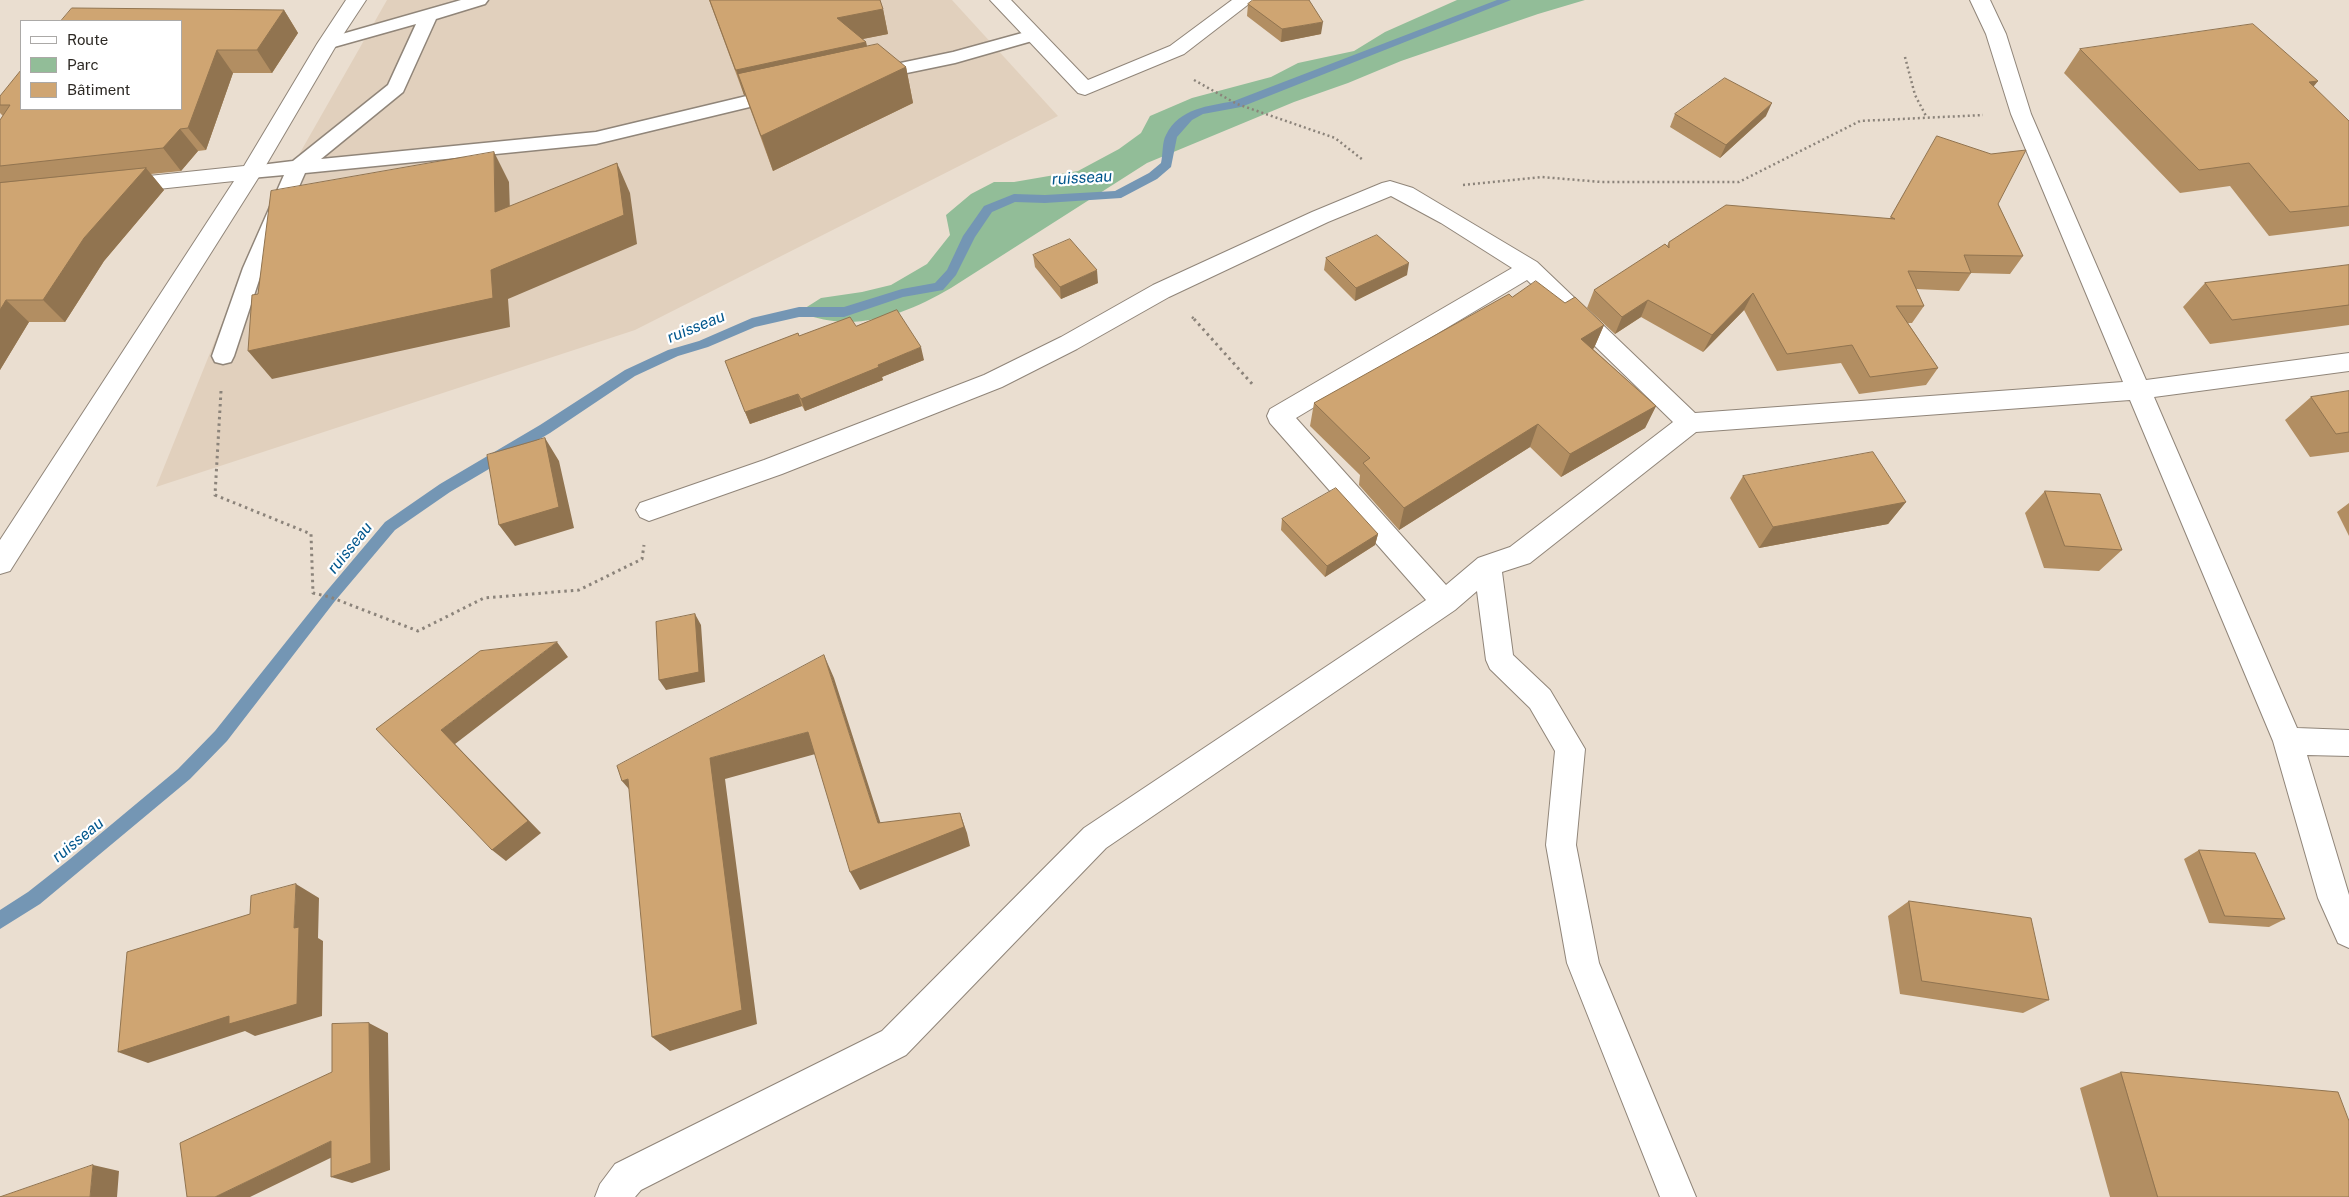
<!DOCTYPE html>
<html>
<head>
<meta charset="utf-8">
<style>
  body { margin:0 }
  #map { position:relative; width:2349px; height:1197px; overflow:hidden; background:#eaded0; font-family:"Public Sans",sans-serif }
  canvas { display:block }
  .legend { position:absolute; left:20px; top:20px; width:162px; height:90px; box-sizing:border-box; background:#fff; border:1px solid #aba9a7; margin:0; padding:6px 9px; list-style:none; font-size:15px; color:#2d2924 }
  .legend li { display:flex; align-items:center; gap:10px; height:25px }
  .legend b { width:25px; border:1px solid #aba9a7 }
</style>
</head>
<body>
<div id="map">
<canvas width="2349" height="1197"></canvas>
<ul class="legend">
<li><b style="height:6px;background:#fff"></b>Route</li>
<li><b style="height:14px;background:#92bd98"></b>Parc</li>
<li><b style="height:14px;background:#cfa572"></b>Bâtiment</li>
</ul>
</div>
<script>
const g = document.querySelector('canvas').getContext('2d');
g.lineJoin = 'round';
function fillPath(path, color) { g.fillStyle = color; g.fill(path, 'evenodd'); }
function strokePath(path, color, width, dash) { g.strokeStyle = color; g.lineWidth = width; g.lineCap = dash ? 'butt' : 'round'; g.setLineDash(dash || []); g.stroke(path); }
function drawText(font, color, halo, rows, align = 'center') {
  g.font = font + ' "Public Sans",sans-serif'; g.lineWidth = 4.5; g.setLineDash([]); g.textBaseline = 'middle'; g.strokeStyle = halo; g.fillStyle = color; for (const [text, x, y, turn = 0] of rows) {
    g.save(); g.translate(x, y); g.rotate((+turn || 0) * Math.PI / 180); g.textAlign = isNaN(turn) ? turn : align; if (halo) g.strokeText(text, 0, 0); g.fillText(text, 0, 0); g.restore();
  }
}
fillPath(new Path2D(`
  M387 0H952L1058 116 635 330 156 487 268 209Z`), '#e1d0bd');
fillPath(new Path2D(`
  M1457 0H1585L1538 14 1401 61 1348 83 1294 102 1147 163 951 288C903 316 852 334 799 312L821 298 862 292 891 285 927 264 950 235 946 215 971 194 994 182H1014L1078 171 1119 149 1141 133 1150 116 1192 98 1271 77 1298 63 1354 51 1385 32Z`), '#92bd98');
fillPath(new Path2D(`
  M1497 0H1511L1241 107 1203 114 1192 120 1177 137 1171 167 1157 179 1121 198 1045 203 1015 202 992 212 975 237 956 275 943 290 903 297 844 317H799L755 327 708 347 678 356 635 376 550 433 450 492 395 530 335 601 227 741 190 779 40 904 0 929V910L28 892 70 859 178 769 215 731 325 593 385 522 440 484 540 425 625 370 668 350 699 341 752 318 799 307H844L902 289 935 283 947 270 963 236 984 206 1014 194 1045 195 1115 191 1149 173 1161 163C1163 154 1162 142 1166 135 1179 108 1209 106 1234 101Z`), '#7496b4');
const lane = new Path2D(`
  M461 0H488L485 4 436 19 403 92 321 159 596 132 780 88 787 90 789 94 787 98 596 144 305 173 263 268 234 356 231 362 223 364 215 362 212 356 243 268 284 175 251 178 244 177 241 172 244 167 293 161 388 85 416 24 327 49 321 48 318 44 321 40Z
  M1033 30 1039 31 1042 35 1039 39 955 63 873 80 867 78 864 74 867 70 953 52Z`);
const street = new Path2D(`
  M346 0H366L337 44 262 172 10 571 0 574V540L234 181 120 193 112 191 109 186 112 181 120 179 244 166 317 44Z
  M990 0H1011L1088 80 1170 46 1232 0H1254L1184 54 1085 95 1078 93Z
  M1970 0H1990L2006 34 2031 114 2146 380 2349 353V371L2154 397 2297 728 2349 730V756L2307 755 2349 895V948L2338 943 2318 898 2273 741 2130 400 1696 432 1530 563 1502 572 1513 655 1550 690 1585 749 1576 845 1599 963 1696 1197H1660L1567 963 1546 845 1555 751 1530 708 1490 669 1486 660 1477 591 1455 610 1106 848 906 1055 641 1190 635 1197H595L600 1184 615 1164 882 1031 1084 828 1426 600 1270 423 1267 416 1270 409 1512 268 1441 223 1391 196 1328 222 1169 297 1077 349 1002 387 782 474 649 521 640 517 636 510 640 503 764 460 984 375 1061 337 1153 285 1312 212 1382 183 1390 181 1413 188 1537 262 1695 413 2123 382 2011 114 1986 34ZM1527 280 1673 422 1510 547 1478 558 1446 585 1296 418Z`);
strokePath(lane, '#908579', 3);
strokePath(street, '#908579', 2);
strokePath(new Path2D(`
  M1905 57 1915 95 1926 116
  M1194 80 1237 104 1335 138 1363 160
  M1463 185 1542 177 1601 182H1739L1860 121 1983 115
  M1192 317 1195 320`), '#8b837a', 2.5, [2, 3]);
strokePath(new Path2D(`
  M1194 319 1254 386
  M221 391 215 495 311 534 313 593 330 597 418 631 484 598 579 590 642 559 644 545`), '#8b837a', 3, [2.5, 4]);
fillPath(lane, '#fff');
fillPath(street, '#fff');
fillPath(new Path2D(`
  M709 0H880L883 9 888 34 862 39 866 42 867 47 906 67 913 103 773 171 745 95H744Z
  M1248 4 1321 34 1281 42 1247 16Z
  M284 10 298 33 272 73H233L206 150 198 151 181 171 151 174 164 190 104 261 65 322H29L0 370V120L3 116 0 113V96L181 21Z
  M2080 49 2318 81 2313 87 2349 121V226L2269 236 2230 186 2180 193 2064 73Z
  M1675 114 1766 116 1720 158 1670 127Z
  M1937 136 1998 204 2023 256 2010 274 1971 273 1959 291 1916 289 1924 306 1912 323H1908L1938 368 1926 385 1859 394 1841 363 1777 371 1744 310 1703 352 1641 317 1615 334 1587 308 1594 290 1667 246 1669 242 1890 218Z
  M1033 255 1098 283 1061 299 1035 267Z
  M1326 258 1407 275 1355 301 1324 270Z
  M2349 265V325L2210 344 2183 307 2205 283Z
  M1512 297 1565 303 1604 325 1594 348 1593 349 1656 406 1645 428 1561 477 1530 447 1399 530 1359 485 1360 475 1310 426 1314 403Z
  M856 326 924 360 882 377 883 380 805 411 802 406 750 424 745 412 799 336Z
  M2349 391V452L2310 457 2285 420 2311 397Z
  M1743 476 1906 502 1888 524 1759 548 1730 498Z
  M2045 491 2122 550 2099 571 2044 568 2025 513Z
  M2349 503V536L2337 512Z
  M1282 519 1378 534 1375 545 1325 577 1281 530Z
  M2199 850 2285 919 2269 927 2209 923 2184 859Z
  M1909 901 2049 1000 2023 1013 1900 994 1888 916Z
  M2121 1072 2349 1197H2110L2080 1088Z`), '#b28e62');
fillPath(new Path2D(`
  M883 9 888 34 843 43 837 18Z
  M284 10 298 33 272 73 257 50Z
  M1323 22 1321 34 1281 42 1282 29Z
  M866 42 871 67 738 74 745 95H744L736 70Z
  M217 50 233 73 206 150 188 128Z
  M906 67 913 103 773 171 761 136Z
  M2318 81 2298 105 2309 82Z
  M1772 103 1766 116 1720 158 1726 145Z
  M180 129 198 151 181 171 163 148Z
  M494 152 509 182 511 241 495 212Z
  M617 163 630 193 637 244 508 299 510 327 272 379 248 351 491 270Z
  M146 168 164 190 104 261 65 322 43 300 84 238Z
  M1409 263 1407 275 1355 301 1356 288Z
  M1097 270 1098 283 1061 299 1060 287Z
  M1753 293 1744 310 1703 352 1712 335Z
  M6 300 29 322 0 370V310Z
  M1648 300 1641 317 1615 334 1622 317Z
  M1604 325 1594 348 1572 363 1581 339Z
  M921 347 924 360 882 377 883 380 805 411 801 399 878 365Z
  M798 394 802 406 750 424 745 412Z
  M1656 406 1645 428 1561 477 1570 454Z
  M1538 424 1530 447 1399 530 1404 508Z
  M545 438 559 461 574 528 515 546 499 525Z
  M1906 502 1888 524 1759 548 1773 527Z
  M1378 534 1375 545 1325 577 1327 566Z
  M695 614 701 625 705 682 666 690 659 680Z
  M557 642 568 657 455 744 541 833 506 861 492 850 441 730Z
  M824 655 834 678 887 843 878 823Z
  M808 732 819 753 725 779 757 1024 670 1051 652 1037 710 758Z
  M628 779 640 802 622 781Z
  M960 813 967 833 970 846 860 890 850 872Z
  M296 884 319 898 318 938 323 941 322 1016 255 1036 245 1031 148 1063 118 1052 294 928Z
  M369 1023 388 1033 390 1170 352 1183 331 1177Z
  M331 1141 351 1148 250 1197H215Z
  M93 1165 119 1171 117 1197H90Z`), '#917450');
const building = new Path2D(`
  M710 0H880L883 9 837 18 866 42 736 70Z
  M1253 0H1309L1323 22 1282 29 1248 4Z
  M72 8 284 10 257 50H217L188 128 180 129 163 148 0 166V120L10 105H0V96L21 70V109H181V21H61Z
  M2253 24 2318 81 2309 82 2349 121V206L2290 212 2249 163 2199 170 2080 49Z
  M878 44 906 67 761 136 738 74Z
  M1725 78 1772 103 1726 145 1675 114Z
  M1937 136 1991 154 2026 150 1998 204 2023 256 1964 255 1971 273 1908 271 1924 306H1896L1938 368 1870 377 1852 345 1787 354 1753 293 1712 335 1648 300 1622 317 1594 290 1665 244 1669 248V242L1726 205 1895 219 1891 217Z
  M494 152 495 212 617 163 624 215 491 270 493 298 248 351 252 295 258 294 271 191Z
  M146 168 84 238 43 300H6L0 310V183Z
  M1377 235 1409 263 1356 288 1326 258Z
  M1070 239 1097 270 1060 287 1033 255Z
  M2349 265V305L2232 320 2205 283Z
  M1536 281 1565 303 1575 297 1604 325 1581 339 1656 406 1570 454 1538 424 1404 508 1363 463 1370 458 1314 403 1509 294 1512 297Z
  M897 310 921 347 878 365 879 367 801 399 798 394 745 412 725 361 798 333 799 336 850 317 856 326Z
  M2349 391V432L2336 434 2311 397Z
  M545 438 559 507 499 525 487 455Z
  M1873 452 1906 502 1773 527 1743 476Z
  M1336 488 1378 534 1327 566 1282 519Z
  M2045 491 2100 494 2122 550 2065 546Z
  M695 614 699 672 659 680 656 622Z
  M557 642 441 730 528 821 492 850 376 729 480 651Z
  M824 655 878 823 960 813 964 827 850 872 808 732 710 758 742 1010 652 1037 628 779 622 781 617 766Z
  M2199 850 2255 853 2285 919 2225 916Z
  M296 884 294 928 299 927 297 1004 229 1024V1016L118 1052 127 952 250 914 251 896Z
  M1909 901 2031 918 2049 1000 1922 981Z
  M369 1023 371 1163 331 1177V1141L215 1197H187L180 1143 332 1072V1024Z
  M2121 1072 2338 1092 2349 1121V1197H2158Z
  M93 1165 90 1197H0Z`);
fillPath(building, '#cfa572');
strokePath(building, '#917450', 1);
drawText('italic 16px', '#02578d', '#fff', [
  ["ruisseau",1082,178,-3],
  ["ruisseau",696,327,-22],
  ["ruisseau",350,548,-51],
  ["ruisseau",78,840,-39]
]);
</script>
</body>
</html>
